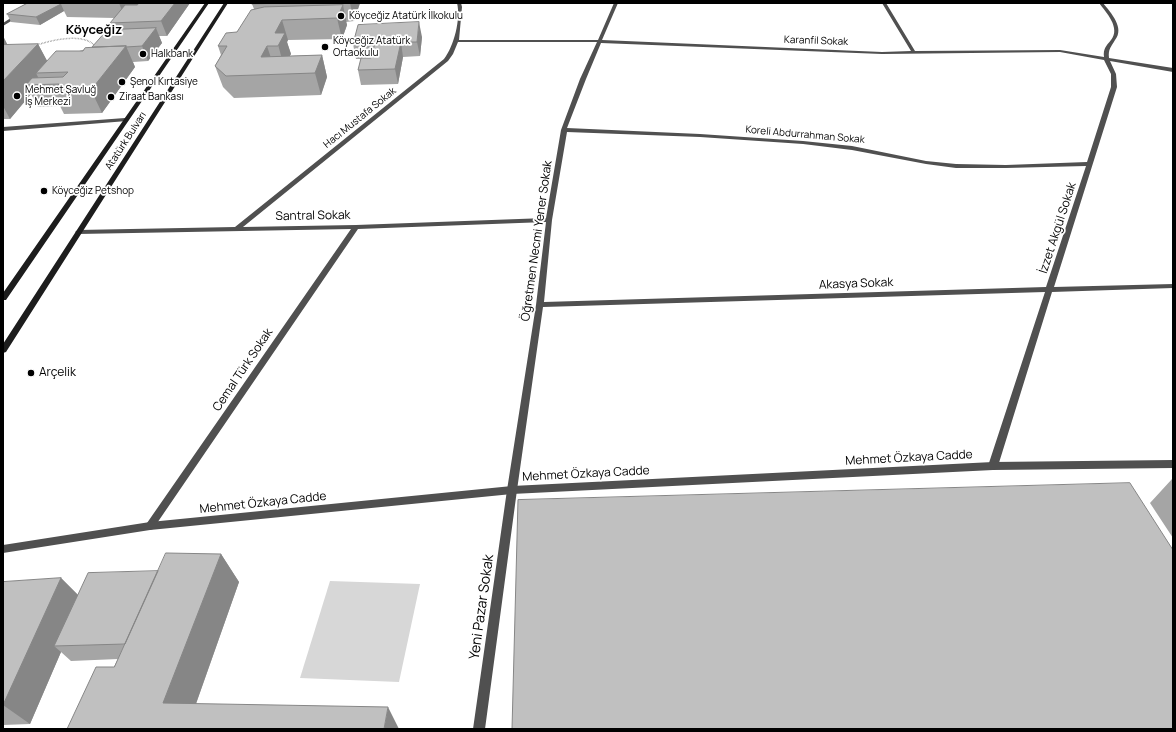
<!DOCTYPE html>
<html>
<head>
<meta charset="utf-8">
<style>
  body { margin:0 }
  #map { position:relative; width:1176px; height:732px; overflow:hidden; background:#fff; font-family:Manrope,sans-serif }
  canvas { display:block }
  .frame { position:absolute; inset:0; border:4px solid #000; pointer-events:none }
</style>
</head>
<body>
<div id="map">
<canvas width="1176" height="732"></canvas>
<div class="frame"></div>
</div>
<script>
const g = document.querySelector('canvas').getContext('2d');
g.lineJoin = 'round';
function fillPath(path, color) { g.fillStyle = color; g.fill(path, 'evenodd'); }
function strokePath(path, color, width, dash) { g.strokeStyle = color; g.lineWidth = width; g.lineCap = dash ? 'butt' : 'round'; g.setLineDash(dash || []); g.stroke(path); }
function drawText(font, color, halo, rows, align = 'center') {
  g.font = font + ' Manrope,sans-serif'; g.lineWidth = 3.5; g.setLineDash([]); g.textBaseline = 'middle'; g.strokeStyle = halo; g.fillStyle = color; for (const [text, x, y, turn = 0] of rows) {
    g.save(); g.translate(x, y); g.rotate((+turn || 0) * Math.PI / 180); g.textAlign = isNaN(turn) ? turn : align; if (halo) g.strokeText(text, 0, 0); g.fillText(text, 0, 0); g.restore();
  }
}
fillPath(new Path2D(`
  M330 581 420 584 399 682 300 678Z`), '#d7d7d7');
strokePath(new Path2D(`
  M37 45C52 40 85 32 96 47`), '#727272', 1.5, [0.5, 1]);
fillPath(new Path2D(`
  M457 3H461L462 7 459 40H598L614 3H618L602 40 882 52 911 51 882 3H886L915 51 1060 50 1104 57C1103 49 1106 46 1111 40 1121 28 1106 12 1099 3H1103C1111 13 1125 28 1115 40 1111 47 1108 49 1109 58L1173 68V72L1110 61 1116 74 1117 87 1054 287 1173 284V288L1052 292 998 466 996 469 993 470 990 469 988 466 1045 292 543 307 517 490 485 729H473L507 490 536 305 546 222 358 229 153 529 150 530 147 529 145 526 147 523 351 229 78 234 75 232 78 230 235 227 444 59C454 46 461 19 457 3ZM458 42H597L580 79 561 130 546 218 356 225 243 227 448 61 453 54ZM601 43 882 54 1060 52 1104 60 1111 74V87L1087 162 1006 165 956 164 926 161 852 146 803 141 700 134 567 128 586 79ZM567 132 700 137 803 144 852 150 926 164 956 168H1006L1086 166 1046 287 544 302 552 220Z
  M17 14 21 15 3 26V23Z
  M125 118 128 120 127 121 3 131V127Z`), '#505050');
fillPath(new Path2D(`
  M1173 460V468L993 470 512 494 150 530 3 553V545L150 522 512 486 993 462Z`), '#505050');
fillPath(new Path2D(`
  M205 3H209L6 300H3V293Z
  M224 3H228L6 352 3 353V344Z`), '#1d1d1d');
fillPath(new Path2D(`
  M28 3H190L167 36H159L162 43 148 61 133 62 135 67 102 113 64 114 60 106 38 107 31 94 10 119H3V36L7 44 6 45 38 44 47 61 92 47 113 29 110 23 115 18 67 17 64 11 40 25 11 22 7 14Z
  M253 3H360L354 21 346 22 347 25 342 39 288 40 287 42 291 54 289 56 322 55 327 77 321 95 234 98 223 87 215 66 221 55 218 46 237 32 254 9 252 4Z
  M422 37 420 56 403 57 398 84 361 85 358 70 361 59H356L353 44Z
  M1172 479H1173V538L1150 503Z
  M221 554 239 582 196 704 67 729 114 667 118 659 71 661 61 652 30 724 3 725V582L61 578 78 595 158 571Z`), '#a5a5a5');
fillPath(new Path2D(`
  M119 3H147L125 18Z
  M175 3H190L167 36 161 21Z
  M350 3H360L354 21Z
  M61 4 64 11 40 25 36 17Z
  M343 5 347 25 342 39 337 18Z
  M282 20 288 40 287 42 291 54 284 67 275 33Z
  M419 22 422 37 420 56 417 42Z
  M156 28 162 43 148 61 142 46Z
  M3 36 7 44 3 47Z
  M401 42 403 57 398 84 395 69Z
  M38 44 52 70 36 73 41 83 26 85 31 94 10 119 3 106V81Z
  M126 46 135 67 102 113 91 90Z
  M267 46 274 67 261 57Z
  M322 55 327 77 321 95 315 73Z
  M221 554 239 582 188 726 163 703Z
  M61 578 83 600 54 646 61 652 30 724 3 705Z
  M388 707 399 729H384Z`), '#868686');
const building = new Path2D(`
  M28 3H60L61 4 36 17 7 14Z
  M139 3H175L161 21 110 23 125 5H137Z
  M253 3H288L252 4Z
  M343 5 337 18 282 20 275 33H285L278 46H267L261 57 322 55 315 73 226 76 215 66 227 46H218L226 33 237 32 251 10 264 7Z
  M419 22 417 42H401L395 69 358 70 361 58H371L375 43 353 44 358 25Z
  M156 28 142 46 126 47V46L92 47 107 30Z
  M38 44 3 81V45Z
  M126 46 91 90 52 92 59 84 26 85 32 78 63 77 68 72 36 73 56 51H83L85 48Z
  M1130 483 1173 550V729H512L518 500Z
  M166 553 221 554 163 703 388 707 384 729H67L96 667H114Z
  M158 571 125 644 54 646 88 573Z
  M61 578 3 705V582Z`);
fillPath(building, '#c0c0c0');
strokePath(building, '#868686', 1);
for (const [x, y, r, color] of [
  [341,16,4,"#000"],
  [325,47,4,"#000"],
  [143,54,4,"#000"],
  [122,82,4,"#000"],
  [17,96,4,"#000"],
  [111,97,4,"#000"],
  [44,191,4,"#000"],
  [31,373,4,"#000"]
]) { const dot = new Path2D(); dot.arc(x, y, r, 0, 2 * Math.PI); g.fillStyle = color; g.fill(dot); strokePath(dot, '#fff', 1.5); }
drawText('10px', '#000', '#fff', [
  ["Köyceğiz Atatürk İlkokulu",349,16],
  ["Köyceğiz Atatürk",333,41],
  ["Ortaokulu",333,53],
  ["Halkbank",151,54],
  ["Şenol Kırtasiye",130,82],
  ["Mehmet Şavluğ",25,90],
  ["İş Merkezi",25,102],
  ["Ziraat Bankası",119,97],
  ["Köyceğiz Petshop",52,191]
], 'left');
drawText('10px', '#000', '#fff', [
  ["Karanfil Sokak",816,41,2],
  ["Hacı Mustafa Sokak",360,118,-39],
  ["Koreli Abdurrahman Sokak",805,135,5],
  ["Atatürk Bulvarı",126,141,-57]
]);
drawText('12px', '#000', '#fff', [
  ["Santral Sokak",313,216,-1],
  ["İzzet Akgül Sokak",1058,228,-72],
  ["Öğretmen Necmi Yener Sokak",537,241,-82],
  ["Akasya Sokak",856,284,-2],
  ["Cemal Türk Sokak",243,370,-56],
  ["Mehmet Özkaya Cadde",909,458,-3],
  ["Mehmet Özkaya Cadde",586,474,-3],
  ["Mehmet Özkaya Cadde",263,503,-6]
]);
drawText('12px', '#000', '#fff', [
  ["Arçelik",39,373]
], 'left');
drawText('bold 13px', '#000', '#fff', [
  ["Köyceğiz",94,30]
]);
drawText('14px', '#000', '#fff', [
  ["Yeni Pazar Sokak",482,607,-82]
]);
</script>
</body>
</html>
